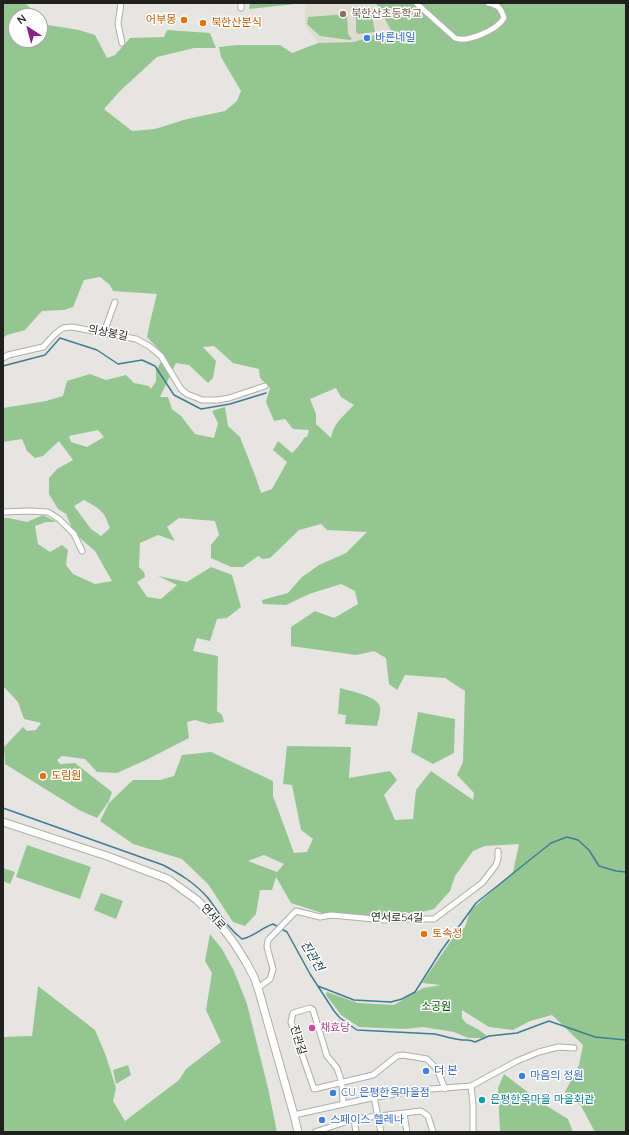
<!DOCTYPE html>
<html>
<head>
<meta charset="utf-8">
<style>
  body { margin:0 }
  #map { position:relative; width:629px; height:1135px; overflow:hidden; background:#e6e5e1; font-family:Quicksand,sans-serif }
  canvas { display:block }
  .frame { position:absolute; inset:0; border:4px solid #20201e; pointer-events:none }
  .north { position:absolute; left:8px; top:8px; width:40px; height:40px; box-sizing:border-box; background:#fff; border:1px solid #a6a6a5; border-radius:50%; rotate:324deg; font-size:11px; font-weight:700; line-height:16px; text-align:center; color:#20201e }
  .north::after { content:''; display:block; margin:auto; width:14px; height:18px; background:#89248b; clip-path:polygon(50% 0,100% 100%,50% 72%,0 100%) }
</style>
</head>
<body>
<div id="map">
<canvas width="629" height="1135"></canvas>
<div class="frame"></div>
<div class="north">N</div>
</div>
<script>
const g = document.querySelector('canvas').getContext('2d');
g.lineJoin = 'round';
function fillPath(path, color) { g.fillStyle = color; g.fill(path, 'evenodd'); }
function strokePath(path, color, width, dash) { g.strokeStyle = color; g.lineWidth = width; g.lineCap = dash ? 'butt' : 'round'; g.setLineDash(dash || []); g.stroke(path); }
function drawText(font, color, halo, rows, align = 'center') {
  g.font = font + ' Quicksand,"Noto Sans KR",sans-serif'; g.lineWidth = 3; g.setLineDash([]); g.textBaseline = 'middle'; g.strokeStyle = halo; g.fillStyle = color; for (const [text, x, y, turn = 0] of rows) {
    g.save(); g.translate(x, y); g.rotate((+turn || 0) * Math.PI / 180); g.textAlign = isNaN(turn) ? turn : align; if (halo) g.strokeText(text, 0, 0); g.fillText(text, 0, 0); g.restore();
  }
}
fillPath(new Path2D(`
  M305 3H376L391 30 381 33 354 42 318 43 305 25Z`), '#dfddd1');
fillPath(new Path2D(`
  M3 3H25L39 16H16V40H40V17L48 25 79 30 95 35 107 58 115 55 130 38 164 37 167 30 210 33 216 48H194L157 57 120 91 104 109 132 131 155 129 187 119 225 111 237 101 241 91 221 57 219 47 237 45H280L292 53 318 43 354 42 381 33 391 30 376 3H626V1132H595L581 1106 565 1092 579 1065 583 1045 552 1015 530 1021 513 1030 489 1027 462 1010V1018L466 1023 479 1030 487 1036 482 1038H468L454 1032 423 1027 405 1029 359 1027 341 1015 326 995 327 992 358 1003 394 1005 423 988 441 985 422 983 453 938 465 927 470 911 513 872 519 844 485 846 473 851 455 876 450 891 434 909 422 912 372 916 325 914 291 903 276 877 272 890H260L256 914 245 926 233 922 208 884 182 859 133 844 100 821 109 803 133 780H160L174 776 182 755 211 752 273 781V796L294 853 307 852 313 839 301 830 292 785 283 784 287 746 351 747 349 778 390 771 397 780 384 795 395 820 413 819 416 790 431 771 473 800 474 793 457 775 463 762 465 691 445 678 405 675 397 690 389 684 386 658 374 651 356 655 291 646V627L315 611 334 618 358 604 355 591 341 584 309 594 286 605 263 604 262 600 288 593 302 577 319 565 346 553 367 532 327 530 321 524 299 530 270 558 263 559 258 556 243 567H231L211 558V545L219 535 215 521 179 518 167 527 175 541 158 535 140 543 139 567 144 572 145 577 137 582 147 597 161 599 177 585 158 576 187 582 211 567 232 575 241 607 227 618 217 619 210 641 197 638 193 651 218 656 217 711 222 715 224 722 209 724 195 720 187 722 189 738 148 759 117 773 97 772 85 759 62 756 57 760 60 764 75 763 112 792 109 801 97 818 79 810 5 764 4 747 23 727 27 731 36 730 41 723 24 719 18 702 3 686V518H9L27 522 43 515 56 522H46L35 526 38 544 50 552 62 545 68 550 66 565 73 574 95 584 112 581 95 551 74 533 66 514 58 509 49 494V478L57 469 73 460 59 441 43 456 35 458 27 451 22 439 3 442V408L46 401 63 396 67 381 90 374 106 380 126 375 134 383 149 386 151 389 156 381V370L165 356 147 337 150 322 157 294 113 291 110 285 100 277 84 280 73 307 64 310 42 311 25 330 7 335 3 338ZM214 346 233 363 259 369 260 378 270 388 266 402 274 421 285 419 293 429 309 430 307 437H305L297 448 292 453 278 441 273 450 287 462 272 489 261 493 256 478 240 437 228 426 225 407 212 411 218 423 214 438 195 434 181 416 172 409 168 397H160L176 363 189 365 208 383 213 378 216 361 203 347ZM336 388 341 397 354 405C344 415 333 424 331 438L316 424V414L310 399ZM98 430 104 437 87 447 71 442 69 436ZM84 500C91 504 100 508 105 516 107 520 108 524 110 528L101 536 91 529 74 506ZM264 855 284 864 277 872 248 861Z
  M250 3H305L249 9Z
  M371 11 375 32 358 34 356 32V14Z
  M347 14 348 34 352 39 350 40 320 36 307 24 308 17Z
  M340 688C350 691 378 696 380 707 381 713 378 721 377 726L345 724 346 715 338 714Z
  M418 712 455 719 454 753 433 764 411 752Z
  M27 845 91 867 80 899 16 877Z
  M3 868 15 872 10 884 3 881Z
  M101 893 123 901 116 919 94 910Z
  M210 934 222 949 234 971 247 1004 268 1088 277 1132H3V1037L32 1036 38 986 95 1030 106 1056 116 1088 113 1101 125 1121 179 1080 186 1069 221 1042 206 1010 212 973 205 961Z
  M128 1065 131 1075 116 1084 113 1070Z
  M504 1074 542 1103 568 1119 573 1132H500L498 1088Z`), '#95c691');
strokePath(new Path2D(`
  M3 366 45 355 60 338 97 350 118 364 142 360 155 366 174 395 201 409 230 404 266 393
  M3 808 163 865C180 874 195 883 208 898 219 912 227 928 242 939 255 936 261 928 273 924L287 932 310 974 334 1011 340 1018 357 1030 435 1034C444 1036 453 1039 462 1040 469 1040 469 1039 475 1042L489 1036 517 1033 549 1021 595 1037 626 1040
  M318 986 354 1000 391 1002 402 999 415 992 441 951 476 903 551 843 567 837 578 840 589 850 599 866 616 871 626 872`), '#3f7d93', 1.5);
const street = new Path2D(`
  M121 3 118 24 122 43
  M416 3 455 38C467 43 497 30 504 18 501 8 498 5 488 3
  M241 8V3
  M104 332 115 302
  M3 358 8 355 43 347 56 333 63 328 72 327 136 339 149 346 161 356 181 389 187 394 202 400H218L229 398 265 386
  M3 512 30 511 48 512 59 519 74 534 82 551
  M258 988 270 979 273 969 267 947 268 940 296 911 320 917 331 915 385 920 405 919H434L482 883 496 865 498 859V851
  M471 1086 473 1105V1132
  M374 1097 381 1132
  M343 1103 342 1083 337 1068 327 1056 313 1010 310 1008 293 1013 291 1022 314 1089 373 1075 397 1056 403 1055 427 1059 437 1069 445 1089
  M404 1114 407 1132
  M294 1115 371 1098 418 1090 471 1086 517 1061 539 1052 558 1047 574 1048
  M354 1119 356 1132
  M315 1132 354 1119 421 1111 428 1116 433 1132`);
const secondary = new Path2D(`
  M3 822 107 856 168 879 197 900 215 918 234 943 246 962 254 977 258 988 294 1115 298 1132`);
strokePath(street, '#afaeaa', 7);
strokePath(secondary, '#afaeaa', 9);
strokePath(street, '#fff', 5);
strokePath(secondary, '#fff', 7);
for (const [x, y, r, color] of [
  [343,14,4,"#8d6e63"],
  [184,20,4,"#e8710a"],
  [203,23,4,"#e8710a"],
  [367,38,4,"#3f7fe0"],
  [43,776,4,"#e8710a"],
  [424,934,4,"#e8710a"],
  [312,1028,4,"#d1479c"],
  [426,1071,4,"#3f7fe0"],
  [522,1076,4,"#3f7fe0"],
  [333,1093,4,"#3f7fe0"],
  [482,1100,4,"#0f9aa8"],
  [322,1120,4,"#3f7fe0"]
]) { const dot = new Path2D(); dot.arc(x, y, r, 0, 2 * Math.PI); g.fillStyle = color; g.fill(dot); strokePath(dot, '#fff', 1.5); }
drawText('11px', '#785e54', '#fff', [
  ["북한산초등학교",351,14]
], 'left');
drawText('11px', '#c56008', '#fff', [
  ["어부몽",176,20,"right"],
  ["북한산분식",211,23],
  ["도림원",51,776],
  ["토속정",432,934]
], 'left');
drawText('11px', '#366cbe', '#fff', [
  ["바른네일",375,38],
  ["더 본",434,1071],
  ["마음의 정원",530,1076],
  ["CU 은평한옥마을점",341,1093],
  ["스페이스 헬레나",330,1120]
], 'left');
drawText('11px', '#20201e', '#fff', [
  ["의상봉길",108,333,11],
  ["연서로",213,917,48],
  ["연서로54길",397,918,1],
  ["진관길",298,1040,73]
]);
drawText('11px', '#055306', '#fff', [
  ["소공원",436,1007]
]);
drawText('11px', '#b23c85', '#fff', [
  ["채효당",320,1028]
], 'left');
drawText('11px', '#0d838f', '#fff', [
  ["은평한옥마을 마을회관",490,1100]
], 'left');
drawText('italic 12px', '#1a4150', '#fff', [
  ["진관천",312,956,59]
]);
</script>
</body>
</html>
